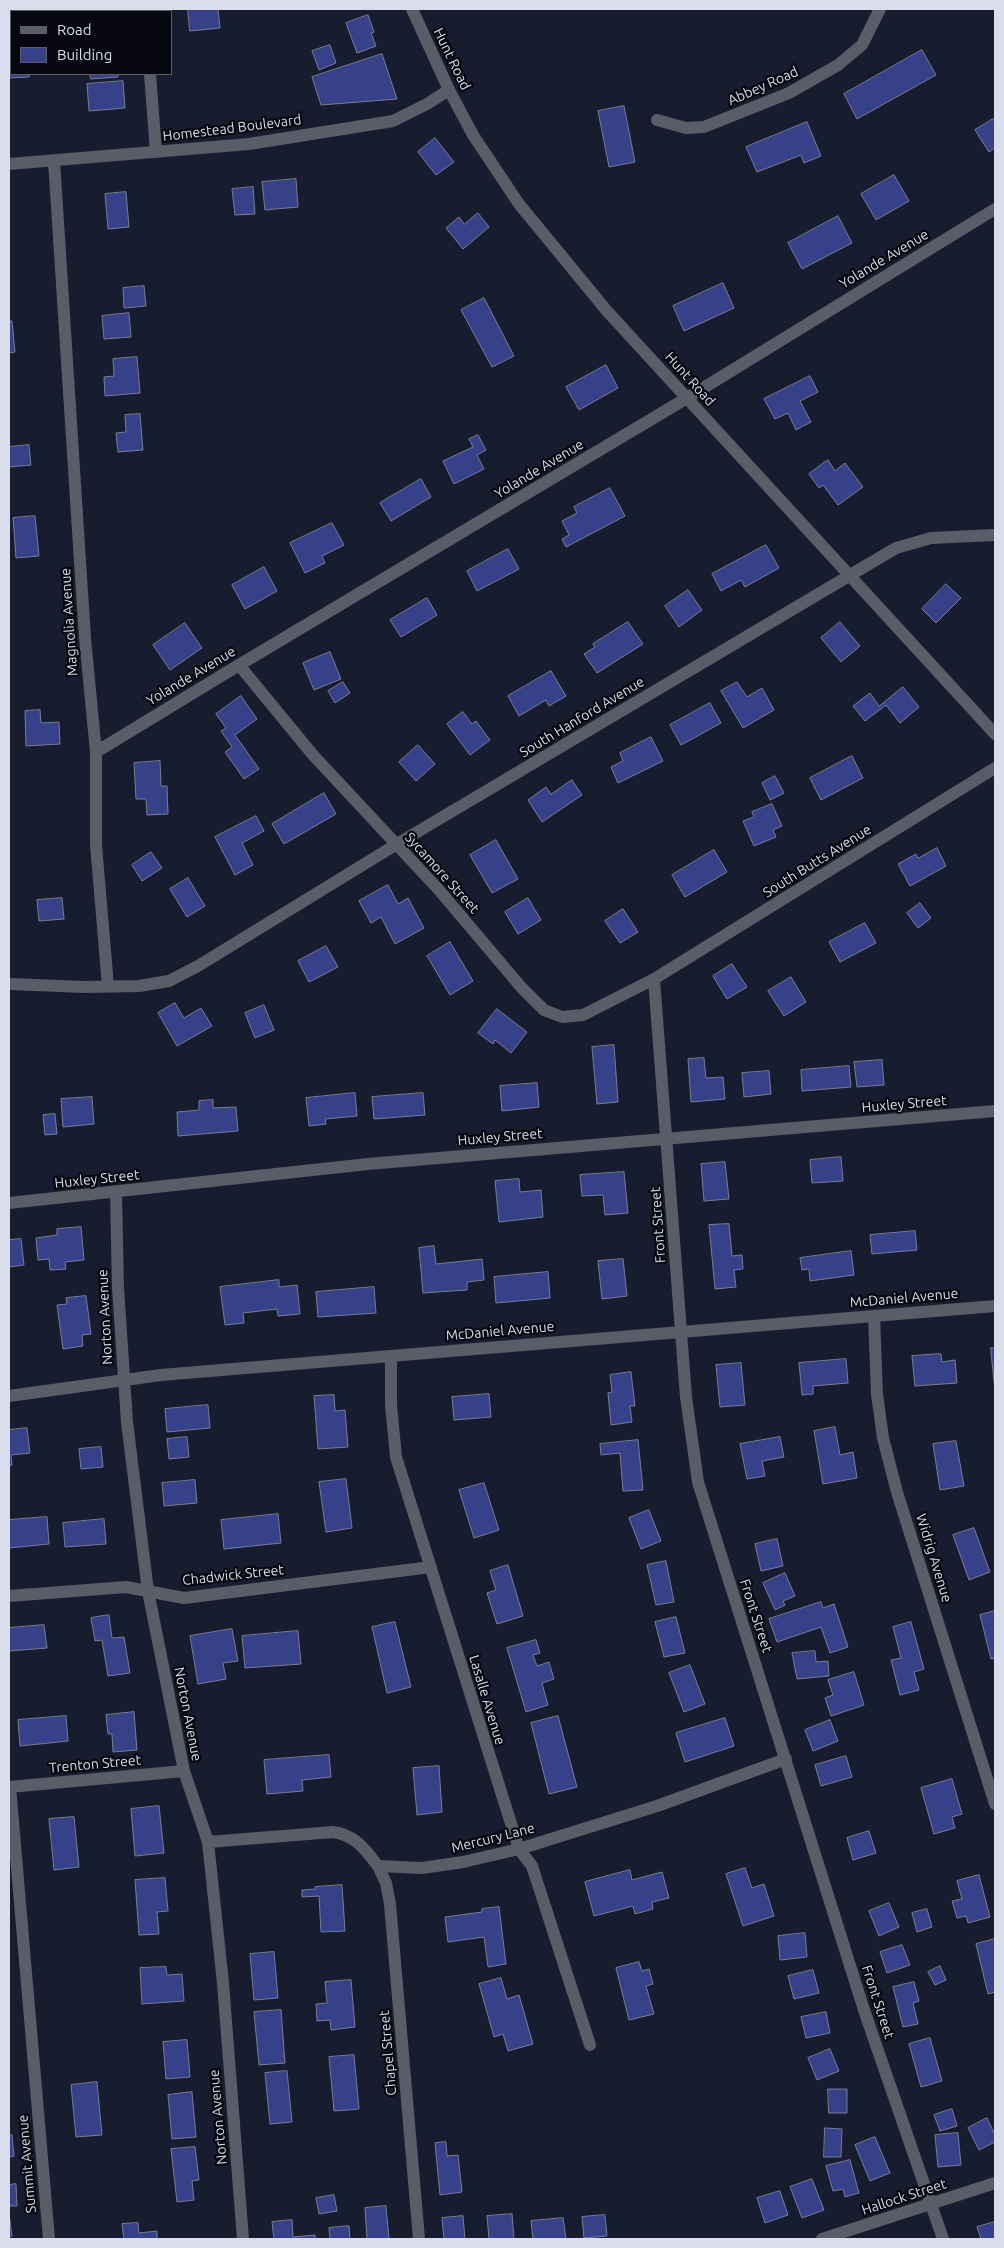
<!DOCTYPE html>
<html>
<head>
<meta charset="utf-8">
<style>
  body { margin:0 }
  #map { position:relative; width:1004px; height:2248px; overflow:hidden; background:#181c2f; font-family:Ubuntu,sans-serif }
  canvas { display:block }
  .frame { position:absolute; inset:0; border:10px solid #dadeec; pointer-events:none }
  .legend { position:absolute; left:10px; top:10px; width:162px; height:65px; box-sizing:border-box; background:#06070f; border:1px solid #5b5d67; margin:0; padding:6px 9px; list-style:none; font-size:15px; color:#dadeec }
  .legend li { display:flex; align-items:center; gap:10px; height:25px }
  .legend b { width:25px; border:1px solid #5b5d67 }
</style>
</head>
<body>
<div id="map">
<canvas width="1004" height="2248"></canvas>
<div class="frame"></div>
<ul class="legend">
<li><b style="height:6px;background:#5a5d67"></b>Road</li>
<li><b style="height:14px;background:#374189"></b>Building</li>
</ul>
</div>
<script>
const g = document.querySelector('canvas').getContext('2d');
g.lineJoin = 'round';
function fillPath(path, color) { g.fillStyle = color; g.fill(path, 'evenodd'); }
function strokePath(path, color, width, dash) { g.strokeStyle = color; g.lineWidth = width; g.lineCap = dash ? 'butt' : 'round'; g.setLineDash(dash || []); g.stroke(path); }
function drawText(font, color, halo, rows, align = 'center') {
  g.font = font + ' Ubuntu,sans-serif'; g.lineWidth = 4.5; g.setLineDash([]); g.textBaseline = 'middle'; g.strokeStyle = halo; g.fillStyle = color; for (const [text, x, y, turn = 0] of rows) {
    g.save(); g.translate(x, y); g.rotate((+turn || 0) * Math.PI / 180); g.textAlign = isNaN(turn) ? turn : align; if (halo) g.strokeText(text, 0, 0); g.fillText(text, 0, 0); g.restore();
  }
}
const building = new Path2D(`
  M81 9H113V11H85V9Z
  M188 9H218L220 28 190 31Z
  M368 15 374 32 371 33 376 46 357 53 346 23Z
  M9 27H11V74H29V77L9 78Z
  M330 45 336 63 319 70 312 51Z
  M922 50 936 75 857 119 844 94Z
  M382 54 397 99 321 105 312 77Z
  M90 74H118V77L91 79Z
  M123 81 125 108 89 111 87 84Z
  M624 106 635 162 609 167 598 111Z
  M993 119 995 122V148L989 152 975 130Z
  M807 122 821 156 804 163 801 155 757 172 746 147Z
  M435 138 454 162 436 175 418 152Z
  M894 175 909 201 876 220 861 194Z
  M296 179 298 207 265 210 262 182Z
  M253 187 255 214 235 215 232 189Z
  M126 192 129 227 108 229 105 194Z
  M478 213 489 227 463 249 446 228 459 217 464 224Z
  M838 216 852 243 802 269 788 243Z
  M723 283 734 308 684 331 673 306Z
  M144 286 146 306 124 308 123 288Z
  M484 298 514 356 492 367 461 310Z
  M129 313 131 337 104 339 102 316Z
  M9 321H12L15 352 9 353Z
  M137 357 140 393 105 396 104 377 114 376 113 359Z
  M606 365 618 388 579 410 566 387Z
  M810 376 818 392 800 401 811 422 796 430 788 413 775 419 764 399Z
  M140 414 143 450 118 452 116 433 126 432 125 415Z
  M478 435 486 450 477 455 484 469 454 484 443 461 473 447 469 439Z
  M29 445 31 465 9 467V447Z
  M828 460 835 471 845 463 863 487 838 505 823 485 819 488 809 474Z
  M421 479 431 497 391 521 380 503Z
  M610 488 625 516 566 547 562 539 569 535 562 521 577 513 574 507Z
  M35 516 39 556 16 558 13 518Z
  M332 523 344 545 322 556 325 563 305 573 290 543Z
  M766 545 779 568 745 587 741 580 721 591 712 574Z
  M508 549 519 569 477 591 467 571Z
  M264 567 277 591 245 609 232 585Z
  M946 584 961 598 936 623 922 609Z
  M688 590 702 610 679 627 665 606Z
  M427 598 437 615 401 637 390 620Z
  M628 622 643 644 597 673 584 654 595 647 593 644Z
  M840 622 860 646 841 662 821 638Z
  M185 623 202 648 170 670 153 645Z
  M330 652 341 679 314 690 303 663Z
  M551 671 566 696 549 706 546 700 519 716 508 696Z
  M343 682 350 693 335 703 328 691Z
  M737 682 747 697 762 688 774 710 743 728 721 691Z
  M903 687 919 707 900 723 886 705 865 721 853 706 870 693 879 706Z
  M241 696 257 719 235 735 259 769 244 779 225 752 232 747 221 731 226 728 216 714Z
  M710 703 721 723 681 745 670 725Z
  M40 710 41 723 59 722 60 744 26 746 25 711Z
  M463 712 472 724 476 721 490 740 470 755 447 724Z
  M651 737 663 761 618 783 611 767 623 761 620 753Z
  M418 745 435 764 416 781 399 762Z
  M852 756 863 778 821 800 810 778Z
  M160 761 161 786H167L168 814 147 815 146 799H136L134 763Z
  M775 776 784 793 770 800 762 783Z
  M572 780 582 795 542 822 528 800 546 787 551 794Z
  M324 793 336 814 284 844 272 824Z
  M772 804 782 826 773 830 776 837 754 846 743 821 754 817 752 812Z
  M256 816 264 831 242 843 253 865 235 875 215 837Z
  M496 840 518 879 492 893 470 855Z
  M937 848 946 866 910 886 898 864 916 854 918 858Z
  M714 850 727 872 685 897 672 875Z
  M151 852 162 868 142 881 132 865Z
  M188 878 205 906 187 917 170 889Z
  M388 885 398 904 408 898 424 928 395 944 381 917 371 923 359 901Z
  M62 898 64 919 39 921 37 900Z
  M528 898 541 920 518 934 505 912Z
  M920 903 931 918 918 928 907 913Z
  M623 909 638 932 620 943 605 921Z
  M865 923 876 943 840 962 829 942Z
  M450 942 473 981 450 995 427 956Z
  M326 946 338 967 309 982 298 961Z
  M732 964 747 987 727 999 713 976Z
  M791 977 806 1002 784 1016 768 991Z
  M175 1003 184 1018 201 1008 212 1026 177 1046 158 1013Z
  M264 1005 274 1030 255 1038 245 1013Z
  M497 1009 527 1032 511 1053 495 1040 493 1044 478 1033Z
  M614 1045 618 1102 597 1104 592 1047Z
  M704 1058 706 1078 723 1077 725 1099 691 1102 688 1059Z
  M882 1060 884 1085 857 1087 854 1062Z
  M849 1066 851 1087 802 1091 801 1070Z
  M769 1071 771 1094 744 1097 742 1073Z
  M537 1083 539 1107 502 1111 500 1086Z
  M355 1093 357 1116 325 1119 326 1124 309 1126 306 1098Z
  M423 1093 425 1115 374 1119 372 1097Z
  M92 1097 94 1124 63 1127 61 1099Z
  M213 1100V1108L236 1107 238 1131 178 1136 177 1112 199 1110V1101Z
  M55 1114 57 1134 45 1135 43 1115Z
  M841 1157 843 1181 812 1183 810 1160Z
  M725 1162 729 1199 704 1201 701 1164Z
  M624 1172 628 1213 605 1215 603 1195 582 1196 580 1175Z
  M519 1179 520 1192 541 1190 543 1217 499 1222 495 1181Z
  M729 1224 732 1256 742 1255 743 1269 734 1270 736 1287 715 1289 709 1225Z
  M81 1227 84 1260 65 1262 66 1269 50 1270 49 1259 38 1260 36 1238 57 1235V1229Z
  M915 1231 917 1250 872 1254 870 1235Z
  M21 1239 24 1265 9 1267V1240Z
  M434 1246 436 1264 482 1259 484 1280 467 1282V1290L423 1293 419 1248Z
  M851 1251 854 1275 810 1281 809 1269 802 1270 800 1258Z
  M623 1259 627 1296 602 1299 598 1261Z
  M548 1272 550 1298 496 1303 494 1277Z
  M279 1280V1287L297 1285 300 1314 278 1316 277 1309 243 1313 244 1323 225 1325 220 1287Z
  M374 1287 376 1313 318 1317 316 1292Z
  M86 1296 91 1334 82 1335 83 1346 63 1349 57 1305 67 1304 66 1298Z
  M991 1348H995V1391Z
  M941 1354 942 1362 955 1360 957 1383 915 1386 912 1356Z
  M846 1359 848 1383 813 1386V1394L802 1395 799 1363Z
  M741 1363 745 1405 720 1407 716 1365Z
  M631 1372 635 1406H630L632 1422 611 1425 608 1393 612 1392 610 1375Z
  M489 1394 491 1417 454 1420 452 1397Z
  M334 1395 335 1411 345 1410 348 1447 318 1449 314 1396Z
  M208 1405 210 1428 167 1432 165 1409Z
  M835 1427 840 1455 853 1452 857 1478 823 1484 814 1431Z
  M27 1428 30 1453 11 1455 12 1465 9 1466V1430Z
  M187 1437 189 1457 169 1459 167 1439Z
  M780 1437 784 1457 762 1461 765 1476 747 1479 740 1444Z
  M638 1440 643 1490 623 1491 620 1453 601 1455 600 1444Z
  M956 1441 964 1486 940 1490 933 1444Z
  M101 1447 103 1467 81 1469 79 1449Z
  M346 1479 352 1528 326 1532 319 1482Z
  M195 1480 197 1503 164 1506 162 1483Z
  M484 1483 499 1530 474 1538 459 1490Z
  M649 1510 661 1541 641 1549 629 1518Z
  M278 1514 281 1543 224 1549 221 1520Z
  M47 1517 49 1544 9 1548V1520Z
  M104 1519 106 1544 65 1547 63 1523Z
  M974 1528 990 1572 969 1580 953 1535Z
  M777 1539 783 1566 761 1571 755 1544Z
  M666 1561 674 1602 656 1605 647 1565Z
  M508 1565 523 1616 497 1624 487 1593 496 1590 490 1571Z
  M785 1573 795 1596 783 1601 785 1605 775 1610 763 1583Z
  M821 1602 823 1608 834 1604 848 1647 830 1653 821 1627 777 1642 769 1619Z
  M995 1611V1658L991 1659 980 1615Z
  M109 1615 112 1638 124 1637 130 1673 108 1676 102 1640 95 1641 91 1618Z
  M676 1617 685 1653 664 1657 655 1622Z
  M395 1622 411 1687 387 1693 372 1627Z
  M911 1622 924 1669 914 1672 919 1690 900 1695 891 1660 901 1658 893 1627Z
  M44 1625 47 1648 9 1651V1628Z
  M232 1629 238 1661 223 1663 226 1679 198 1684 190 1636Z
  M298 1631 301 1664 245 1668 242 1636Z
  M536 1640 540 1653 533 1655 537 1666 549 1662 554 1679 542 1683 548 1705 526 1712 507 1648Z
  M815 1651 816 1662 828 1661 829 1676 797 1679 792 1653Z
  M690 1665 705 1704 684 1712 669 1673Z
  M854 1672 864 1705 831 1716 825 1698 833 1695 828 1680Z
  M134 1712 137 1750 113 1752 112 1734H108L106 1715Z
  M66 1716 68 1741 20 1746 18 1720Z
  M558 1716 577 1787 549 1794 531 1723Z
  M725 1718 734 1746 685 1762 676 1733Z
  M830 1720 838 1741 813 1751 805 1730Z
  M329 1755 331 1777 302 1780 303 1791 267 1794 264 1760Z
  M846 1756 852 1777 821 1786 815 1765Z
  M439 1766 442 1812 417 1815 413 1768Z
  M952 1779 962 1814 952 1817 955 1828 934 1834 921 1788Z
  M159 1806 164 1853 135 1856 131 1809Z
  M74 1817 79 1867 54 1870 49 1819Z
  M869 1831 876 1853 853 1860 847 1838Z
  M745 1868 752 1888 764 1884 774 1916 743 1926 726 1874Z
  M630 1870 632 1880 662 1872 669 1898 652 1902 653 1909 635 1914 633 1906 594 1916 585 1882Z
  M979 1875 990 1917 968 1923 966 1916 957 1918 952 1901 962 1899 957 1881Z
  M165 1878 168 1911 157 1912 159 1934 139 1935 135 1880Z
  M342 1885 345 1931 321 1932 319 1896 302 1897V1890L315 1889V1887Z
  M889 1903 899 1927 879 1936 869 1911Z
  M499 1907 506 1964 488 1967 484 1937 448 1942 445 1917 482 1912V1909Z
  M927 1909 932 1927 917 1932 912 1913Z
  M805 1933 807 1957 780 1960 778 1936Z
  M995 1939V1992L988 1994 976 1944Z
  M902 1945 910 1965 887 1973 880 1952Z
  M274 1952 278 1998 254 2000 250 1954Z
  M639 1962 642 1971 649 1969 653 1984 646 1986 654 2014 629 2020 616 1968Z
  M940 1966 946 1980 935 1985 928 1972Z
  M166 1967 167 1975 182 1974 184 2001 142 2004 140 1968Z
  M813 1970 819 1993 794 1999 788 1976Z
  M501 1978 507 1999 519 1995 533 2044 508 2051 503 2034 494 2037 479 1984Z
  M351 1980 355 2027 331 2030 330 2020 317 2021 316 2004 327 2003 325 1982Z
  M914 1982 919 2001 913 2003 918 2024 903 2027 893 1987Z
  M281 2010 285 2063 259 2065 254 2012Z
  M826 2012 830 2033 806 2038 801 2017Z
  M930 2038 942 2081 921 2087 909 2044Z
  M187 2040 190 2077 166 2079 163 2042Z
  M830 2049 839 2071 817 2080 808 2058Z
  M354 2055 359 2109 334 2111 329 2057Z
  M287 2071 292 2122 270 2124 265 2073Z
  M97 2082 102 2135 76 2137 71 2085Z
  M828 2089H847V2113H829Z
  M192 2092 196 2137 172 2139 168 2095Z
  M952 2109 957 2126 940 2131 934 2115Z
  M987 2118 995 2135V2142L979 2150 968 2128Z
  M825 2128 842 2129 841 2157H824Z
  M958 2133 961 2165 938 2167 935 2135Z
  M12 2135 14 2156 9 2157V2136Z
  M875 2137 890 2173 870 2181 855 2145Z
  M446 2142 447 2156 458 2155 462 2192 440 2195 435 2143Z
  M195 2147 199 2180 192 2181 194 2200 177 2202 171 2149Z
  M850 2160 859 2193 845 2197 843 2189 833 2191 826 2166Z
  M812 2179 824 2210 802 2218 790 2187Z
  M16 2184 17 2206H9V2185Z
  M780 2191 788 2215 765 2223 757 2198Z
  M334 2195 337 2211 319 2214 316 2198Z
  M386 2206 389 2239H367L365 2208Z
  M9 2213 12 2236 9 2237Z
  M512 2214 514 2239H489L487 2216Z
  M605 2215 607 2236 584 2238 582 2217Z
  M463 2216 465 2239H444L442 2218Z
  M563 2218 566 2239H533L531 2221Z
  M292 2220 293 2237 315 2235V2239H274L272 2222Z
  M995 2222V2239H981L977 2227Z
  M138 2223 139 2233 157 2231V2239H124L122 2224Z
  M349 2226 350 2239H330L329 2228Z`);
fillPath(building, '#374189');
strokePath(building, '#777d96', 1);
strokePath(new Path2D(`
  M145 9V11
  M150 74 156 152
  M657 120 686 128 704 127 789 93 838 65 862 45 880 9
  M54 161 85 638 96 752V845L108 986
  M9 164 249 144 393 121 427 104 449 90
  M239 665 313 755 439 890 521 987 544 1010 562 1017 583 1015 654 979 995 768
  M96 752 239 665 687 398 995 209
  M654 979 686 1397 698 1482 864 2010 943 2239
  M9 984 85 987 139 986 169 981 198 966 397 844 896 548 931 538 995 535
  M116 1193 118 1288 127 1422 148 1591 184 1771 208 1842 223 1983 243 2239
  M9 1203 368 1164 995 1111
  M874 1316 877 1394 883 1438 897 1492 995 1804
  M391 1356V1405L396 1457 519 1849 532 1866 590 2045
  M9 1396 161 1375 995 1306
  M9 1596 126 1587 184 1598 431 1567
  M9 1787 184 1771
  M10 1787 49 2239
  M208 1842 333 1832C355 1835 365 1849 378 1866L422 1868 463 1862 519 1849 657 1806 786 1759
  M378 1866 386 1883 390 1904 419 2239`), '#5a5d67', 12);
strokePath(new Path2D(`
  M412 9 449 90 473 135 519 204 607 311 995 734
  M822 2239 995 2183`), '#5a5d67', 12);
drawText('14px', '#dadeec', '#06070f', [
  ["Hunt Road",452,59,64],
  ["Abbey Road",763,86,-24],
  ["Homestead Boulevard",232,128,-7],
  ["Yolande Avenue",884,259,-31],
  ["Hunt Road",690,379,48],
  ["Yolande Avenue",539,469,-31],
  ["Magnolia Avenue",69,622,-94],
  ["Yolande Avenue",191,676,-31],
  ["South Hanford Avenue",582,717,-31],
  ["South Butts Avenue",817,861,-32],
  ["Sycamore Street",442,873,48],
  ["Huxley Street",904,1104,-5],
  ["Huxley Street",500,1137,-5],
  ["Huxley Street",97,1179,-6],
  ["Front Street",658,1225,-94],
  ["McDaniel Avenue",904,1298,-5],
  ["Norton Avenue",105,1317,-93],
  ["McDaniel Avenue",500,1331,-5],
  ["Widrig Avenue",934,1558,73],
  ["Chadwick Street",233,1575,-6],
  ["Front Street",756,1616,72],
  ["Lasalle Avenue",487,1700,73],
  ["Norton Avenue",188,1714,79],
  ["Trenton Street",95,1764,-5],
  ["Mercury Lane",493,1838,-14],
  ["Front Street",878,2002,72],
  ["Chapel Street",388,2053,-95],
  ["Norton Avenue",218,2117,-95],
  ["Summit Avenue",27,2164,-95],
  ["Hallock Street",904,2197,-18]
]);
</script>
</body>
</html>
